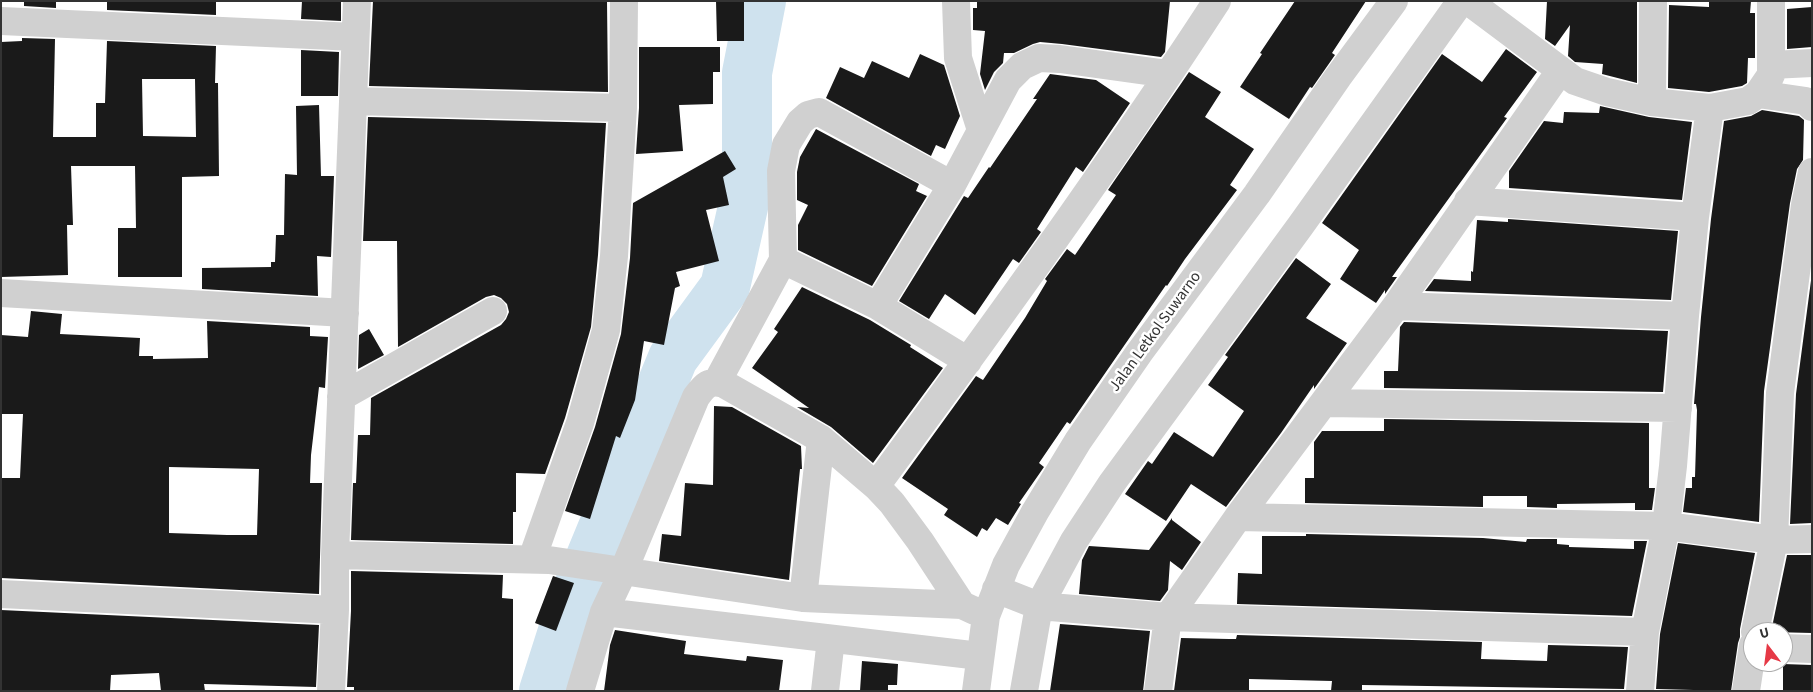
<!DOCTYPE html>
<html>
<head>
<meta charset="utf-8">
<style>
  body { margin:0 }
  #map { position:relative; width:1813px; height:692px; overflow:hidden; background:#fff; font-family:"Source Sans 3",sans-serif }
  canvas { display:block }
  .frame { position:absolute; inset:0; border:2px solid #333; pointer-events:none }
  .north { position:absolute; left:1743px; top:622px; width:50px; height:50px; box-sizing:border-box; background:#fff; border:1px solid #adadad; border-radius:50%; rotate:345deg; font-size:14px; font-weight:700; line-height:20px; text-align:center; color:#333 }
  .north::after { content:''; display:block; margin:auto; width:18px; height:22px; background:#e63946; clip-path:polygon(50% 0,100% 100%,50% 72%,0 100%) }
</style>
</head>
<body>
<div id="map">
<canvas width="1813" height="692"></canvas>
<div class="frame"></div>
<div class="north">U</div>
</div>
<script>
const g = document.querySelector('canvas').getContext('2d');
g.lineJoin = 'round';
function strokePath(path, color, width, dash) { g.strokeStyle = color; g.lineWidth = width; g.lineCap = dash ? 'butt' : 'round'; g.setLineDash(dash || []); g.stroke(path); }
function fillPath(path, color) { g.fillStyle = color; g.fill(path, 'evenodd'); }
function drawText(font, color, halo, rows, align = 'center') {
  g.font = font + ' "Source Sans 3",sans-serif'; g.lineWidth = 5; g.setLineDash([]); g.textBaseline = 'middle'; g.strokeStyle = halo; g.fillStyle = color; for (const [text, x, y, turn = 0] of rows) {
    g.save(); g.translate(x, y); g.rotate((+turn || 0) * Math.PI / 180); g.textAlign = isNaN(turn) ? turn : align; if (halo) g.strokeText(text, 0, 0); g.fillText(text, 0, 0); g.restore();
  }
}
strokePath(new Path2D(`
  M544 691 572 603 673 358 725 287 747 189V73L761 1`), '#cfe2ee', 50);
fillPath(new Path2D(`
  M24 1H56V8L24 6Z
  M107 1H216V15L107 10Z
  M302 1H341V21L301 19Z
  M373 1H607L608 92 369 86Z
  M716 1H744V41H717Z
  M977 1H1170L1165 52 1161 57 1062 44 1040 42 1033 44 1014 53H1004L1003 63 994 72 985 90 980 74 985 31 973 30V8H977Z
  M1295 1H1366L1332 53 1335 55 1312 88 1310 87 1289 119 1240 87 1262 54 1260 53Z
  M1547 1 1637 2V83L1602 74 1603 64 1575 62 1568 56 1570 25 1555 46 1545 39Z
  M1709 1H1751L1750 13H1755V58H1748L1747 83 1742 86 1709 92 1668 88 1669 5 1709 7Z
  M1812 7V47L1787 49V9Z
  M22 38 55 39 53 137H96V103H105L107 41 216 46 215 83H218L219 176 182 177V277H118V228H136L135 166H71L73 225H67L68 275 1 277V42L22 41ZM142 79H195L196 137 143 136Z
  M639 47H720V72H713V104L679 105 683 151 636 154 639 108Z
  M1506 49 1537 72 1504 117 1507 118 1392 277H1397L1385 294V290L1376 303 1340 279 1359 250 1322 223 1442 54 1482 82Z
  M301 50 339 52 338 96H301Z
  M920 54 944 65 960 116 945 149 936 145 931 156 826 98 840 67 864 78 872 61 909 78Z
  M1189 72 1221 92 1205 117 1254 149 1230 185 1237 190 1185 259 1167 286 1166 285 1070 424 1067 422 1039 463 1044 467 1019 503 1021 504 1008 525 996 518 987 531 982 528 977 537 944 515 948 509 902 478 976 376 983 380 1025 318 1047 281 1045 279 1067 249 1075 255 1116 195 1108 190Z
  M1050 74 1096 80 1130 103 1083 172 1076 167 1037 229 1041 232 1019 263 1013 259 975 315 945 294 929 319 899 301 964 196 968 198 989 167 990 168 1037 99H1033Z
  M319 105 321 176H334L331 257 317 256 318 296 202 289V268L271 267V262H275L276 235H284L285 174 297 175 296 106Z
  M1600 106 1649 117 1692 122 1682 200 1509 188V171L1544 121 1563 123 1564 112 1599 113Z
  M1762 110 1799 116 1804 120 1803 160 1797 169 1790 203 1764 391 1759 522 1683 512 1686 488H1692V477H1695L1697 410 1696 404H1694L1701 317 1711 219 1724 121 1751 116Z
  M368 117 606 123 598 255 591 327 565 418 545 474 516 473V512H513V544L351 540 353 483H356L358 435H370L371 398 501 325 506 319 509 312 507 304 501 298 494 295 486 297 398 347 397 241H363Z
  M816 129 919 184 916 191 927 196 872 286 798 250V225L808 205 797 200V172L800 157Z
  M725 151 736 169 723 177 729 205 706 210 719 261 676 272 680 286 675 288 664 345 644 341 635 400 620 438 616 436 590 519 565 511 595 427 621 334 630 258 633 203Z
  M1508 219 1678 231 1671 300 1425 291 1434 279 1471 281V271L1473 272 1477 220 1508 222Z
  M1296 258 1331 284 1306 318 1347 343 1314 389V385L1281 433 1226 507 1191 484 1166 521 1125 494 1148 461 1152 464 1174 432 1213 457 1244 411 1208 385 1228 357 1225 355Z
  M1812 273V523L1790 524 1796 394Z
  M802 287 870 320 911 345 910 347 943 368 873 463 831 427 797 407 809 408 752 368 778 332 774 329Z
  M31 311 62 314 60 334 140 338 139 356H153V359L208 358 207 321 310 327V336L328 337 325 388 319 387 311 455 310 483H322L319 594 1 578V478H20L23 414H1V335L28 337ZM169 467 259 469 257 535H227L169 533Z
  M1404 322 1668 331 1663 392 1384 388V371H1398L1400 327Z
  M369 329 384 355 358 369 359 335Z
  M714 406 732 407 801 446 802 469H800L789 580 659 561 662 534 681 536 685 483 713 485Z
  M1384 419 1649 423V488H1655L1652 510H1635V503L1557 504V508L1527 507V496H1483V507L1305 503V478H1314V442L1322 431H1384Z
  M1172 518V520L1201 542 1182 570 1170 561 1168 590 1160 601 1079 594 1082 560 1089 546 1149 550Z
  M1306 534 1483 538 1526 542 1527 539H1557V544L1569 545V547L1634 549V541H1647L1632 616 1237 604 1238 573 1262 574V536H1306Z
  M1678 543 1755 553 1740 629V637L1738 643 1731 691 1656 689 1660 634Z
  M1787 555H1812V633L1771 632Z
  M351 571 503 575 502 598 513 599V691H354V687H347L351 611Z
  M553 576 574 583 556 631 535 623Z
  M1 610 319 625 316 687 204 684 205 691H161L159 673 111 675 110 691H1Z
  M1060 624 1150 631 1143 691H1050Z
  M615 630 686 641 684 654 746 661 747 656 783 660 779 691H604L610 645Z
  M1237 635 1482 642 1481 659 1547 661 1548 645 1628 647 1624 689 1362 685V691H1331L1332 681 1249 679V691H1174L1181 638 1229 639H1236Z
  M862 661 898 664 897 685H888V691H860Z
  M1783 664 1812 665V691H1783Z`), '#1a1a1a');
strokePath(new Path2D(`
  M956 1 958 58 981 130
  M1468 1 1575 81 1607 92 1652 102 1710 108 1748 101 1758 94 1771 75V1
  M1 21 355 37
  M1771 65 1812 63
  M1758 94 1806 101 1812 107
  M353 101 623 108
  M1652 102 1653 1
  M1468 201 1695 217
  M783 260 878 306 968 361
  M1 293 345 313
  M878 306 952 185 1008 80 1022 66 1039 58 1060 59 1168 74
  M1396 306 1685 316
  M717 382 783 260 781 171 786 145 800 122 808 115 819 112 952 185
  M341 397 493 311
  M1325 403 1678 408
  M876 486C993 327 1109 167 1217 1
  M1238 517 1666 526 1774 540 1812 539
  M335 555 549 560 803 598 962 605 975 611
  M532 559 580 423 606 330 614 256 623 108 624 1
  M996 589 1039 606 1168 617 1645 632
  M1 594 335 610
  M803 598 821 439
  M604 612 980 656
  M1755 632 1774 540 1780 393 1805 205 1812 172
  M1783 648 1812 649
  M331 691 335 610V555L357 1
  M580 691 604 612 623 572 696 397C705 385 709 380 724 384L821 439 876 486 892 503 920 541 962 605
  M825 691 831 639
  M976 691 986 616 1006 565 1035 512 1078 441 1139 353 1257 194 1338 77 1394 1
  M1024 691 1039 606 1074 541 1112 483 1301 225 1461 1
  M1158 691 1168 617 1238 517 1396 306 1560 71
  M1640 691 1645 632 1666 526 1673 466 1685 316 1695 217 1710 108
  M1746 691 1753 645`), '#d0d0d0', 28);
drawText('16px', '#333', '#fff', [
  ["Jalan Letkol Suwarno",1156,332,-54]
]);
</script>
</body>
</html>
